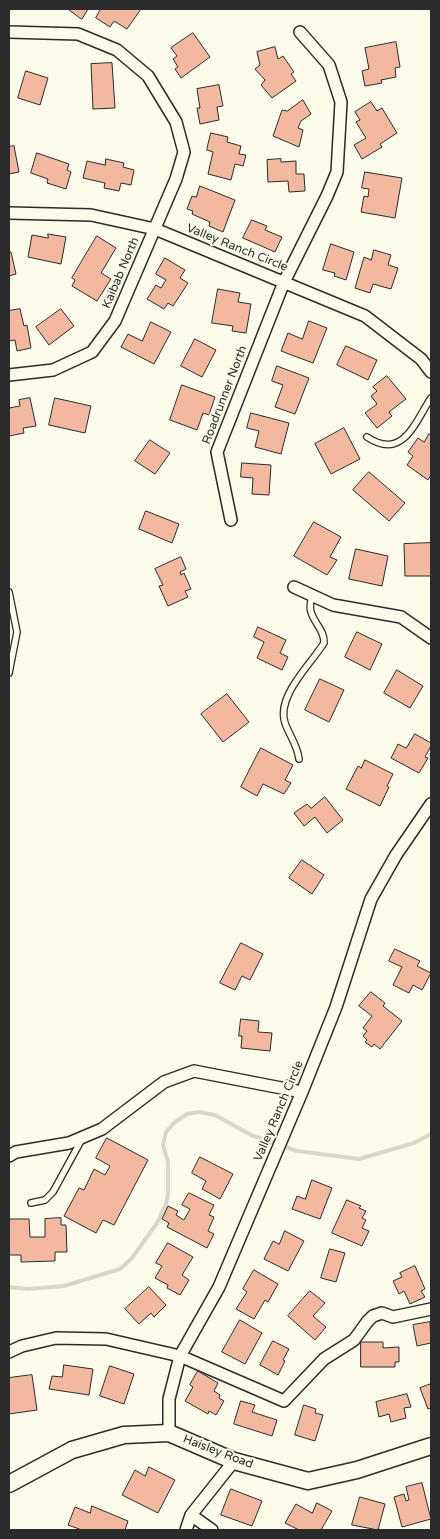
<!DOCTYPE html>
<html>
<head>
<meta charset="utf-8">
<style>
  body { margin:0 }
  #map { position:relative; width:440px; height:1539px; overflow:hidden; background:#fdfbea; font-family:"Varela Round",sans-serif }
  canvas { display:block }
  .frame { position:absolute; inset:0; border:10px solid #2b2b2b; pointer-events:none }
</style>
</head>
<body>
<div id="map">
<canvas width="440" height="1539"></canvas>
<div class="frame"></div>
</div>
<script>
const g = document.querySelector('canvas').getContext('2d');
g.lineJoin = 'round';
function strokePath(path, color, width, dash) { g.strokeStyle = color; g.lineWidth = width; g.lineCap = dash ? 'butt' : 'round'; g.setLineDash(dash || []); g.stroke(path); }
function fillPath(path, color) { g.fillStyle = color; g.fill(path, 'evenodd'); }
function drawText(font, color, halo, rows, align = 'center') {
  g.font = font + ' "Varela Round",sans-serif'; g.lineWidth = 4; g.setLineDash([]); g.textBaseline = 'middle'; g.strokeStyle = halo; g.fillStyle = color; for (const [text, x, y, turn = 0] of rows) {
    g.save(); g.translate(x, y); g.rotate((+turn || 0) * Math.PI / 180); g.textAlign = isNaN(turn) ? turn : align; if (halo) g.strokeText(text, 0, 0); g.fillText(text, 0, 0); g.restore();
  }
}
strokePath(new Path2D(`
  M9 1287 27 1289 64 1286 120 1269 132 1258 157 1223 166 1204 168 1193V1162L163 1145 166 1132 174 1123 187 1114 199 1112 215 1115 251 1135 297 1151 359 1159 414 1143 431 1134`), '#d8d7c9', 4);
const building = new Path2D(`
  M68 9H88L82 19Z
  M101 9H141L127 29 114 21 110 27 96 18Z
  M193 33 210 57 181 78 175 69 178 67 173 59 177 56 171 48Z
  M396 42 400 67 395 68 396 77 381 80 382 83 365 86 362 71 369 69 365 48Z
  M275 47 278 59 283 56 294 72 291 74 296 81 272 98 261 85 265 80 255 69 260 65 257 52Z
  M112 63 115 108 93 109 91 64Z
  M26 71 48 78 40 105 18 98Z
  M219 85 223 106 217 107 219 120 200 124 197 108H200L197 89Z
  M303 100 311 114 301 121 298 128 303 130 299 147 273 136 282 110 287 111Z
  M371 102 377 111 382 108 397 133 380 144 382 147 362 159 354 145 366 138 356 122 360 120 355 112Z
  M211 133 228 137 227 142 241 146 239 154 246 155 243 166 235 164 231 180 208 174 213 152 207 150Z
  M14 146 19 172 9 174V147Z
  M37 153 69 164 67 170 71 172 66 189 47 183 48 179 31 173Z
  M106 159 124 163 123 167 134 170 131 185 121 183 119 191 104 188 105 183 83 178 87 161 105 165Z
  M281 159V162L296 161V174H304L305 191 289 192 288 181 268 182 267 160Z
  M365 172 402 178 395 218 361 212 364 196 368 197 369 189 362 188Z
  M200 186 235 200 223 232 209 226 210 222 192 214 193 211 187 209 192 196 196 197Z
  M252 220 267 226 265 230 282 237 275 252 243 238Z
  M48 234 66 237 61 264 28 257 32 235 48 238Z
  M97 236 116 248 101 273 111 279 97 301 72 286 75 280 72 278Z
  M331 244 354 252 346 280 334 276 335 273 323 270Z
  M374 250 391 255 388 265 398 268 391 289 373 284 370 293 355 288 364 257 371 260Z
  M9 252H11L16 274 9 276Z
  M165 258 185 270 180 278 188 283 173 306 168 303 164 309 147 299 156 285 161 288 166 280 156 274Z
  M218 289 240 293 238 302 251 304 246 333 232 331 233 326 212 323Z
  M20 309 24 326 27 325 31 348 17 351 15 340 9 341V311Z
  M61 309 74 326 49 345 36 327Z
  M309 321 327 328 313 363 281 351 288 333 302 339Z
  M151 322 171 332 154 364 121 347 128 334 142 341Z
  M195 339 216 350 202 377 181 366Z
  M346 346 377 360 368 380 337 365Z
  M277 366 309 378 295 414 275 407 283 385 272 381Z
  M387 376 406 399 389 412 392 416 377 428 365 413 377 404 371 396 377 391 373 387Z
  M182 385 215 397 209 415 203 413 197 430 170 420Z
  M30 398 36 426 23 428 24 433 9 436V408L20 406 19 400Z
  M55 398 91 406 85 433 49 425Z
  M251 413 289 423 281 454 255 447 259 431 247 428Z
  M344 428 360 459 331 474 315 444Z
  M429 434 431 435V475L428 480 407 465 413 456 408 452 418 438 424 442Z
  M150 440 170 453 155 474 135 461Z
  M242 463 271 465 269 495 252 494 253 478 241 477Z
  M369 472 405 503 389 521 353 490Z
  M146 511 179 524 172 543 139 529Z
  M314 522 341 537 330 557 337 560 327 575 294 556Z
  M431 543V576H405L404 544Z
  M356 549 388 556 382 586 349 579Z
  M181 557 186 569 180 572 181 575 184 573 191 589 185 591 188 597 168 606 159 586 163 585 155 569Z
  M258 627 286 640 280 653 288 657 282 670 257 658 264 642 254 637Z
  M357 632 382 644 370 670 345 657Z
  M397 670 423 686 410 708 384 693Z
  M320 679 344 690 329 722 305 710Z
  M227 694 249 722 223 742 201 714Z
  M415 734 431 743V746L425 757 428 758 419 773 391 758 398 744 406 748Z
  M261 748 293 765 285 780 291 783 284 794 263 784 257 796 241 787Z
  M365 760 393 774 387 786 389 787 380 806 346 789 358 766 361 768Z
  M325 797 343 820 327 833 315 817 304 826 294 813 307 804 311 808Z
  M302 860 324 875 312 894 289 878Z
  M241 943 263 954 250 980 242 976 235 990 220 983Z
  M395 949 420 961 417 966 431 973 422 990 413 985 409 993 393 985 402 967 389 961Z
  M371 992 385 1003 383 1006 402 1021 380 1049 374 1044 372 1047 365 1042 367 1040 363 1036 367 1031 363 1028 372 1016 359 1006Z
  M241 1019 259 1021 258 1032 272 1033 270 1051 241 1048 242 1036H239Z
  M107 1138 148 1160 114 1225 103 1220 96 1233 64 1216 79 1188 84 1190 94 1169 105 1175 110 1166 96 1158Z
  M200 1157 233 1174 220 1199 202 1189 206 1181 192 1173Z
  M312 1180 332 1188 320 1219 292 1209 297 1196 305 1199Z
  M189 1193 214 1205 209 1215 214 1217 208 1231 214 1234 207 1248 167 1227 169 1223 162 1219 168 1206 178 1211 176 1215 184 1220 190 1209 182 1205Z
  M347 1200 361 1206 359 1208 366 1211 362 1218 366 1220 362 1228 369 1231 362 1246 332 1233Z
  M61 1218V1225H66L67 1252H55V1261L21 1262V1255H9V1219H29L30 1237H45V1219Z
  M285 1231 304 1241 288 1271 264 1259 273 1241 279 1244Z
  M168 1243 193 1257 182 1275 189 1280 180 1295 167 1288 168 1285 155 1278 162 1266 156 1263Z
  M330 1249 345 1253 336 1282 321 1278Z
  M415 1266 425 1289 421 1291 425 1297 410 1304 404 1291 399 1294 393 1281 402 1277 400 1273Z
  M254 1270 278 1284 268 1302 265 1300 254 1319 236 1309 247 1292 243 1289Z
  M149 1287 166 1305 154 1317 151 1313 139 1324 125 1309Z
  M310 1291 325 1303 313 1316 326 1327 315 1340 288 1316Z
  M240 1320 262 1333 245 1364 222 1352Z
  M430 1322 431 1343 417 1346 413 1325Z
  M273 1341 289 1349 283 1360 285 1361 278 1375 260 1365Z
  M361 1342H383V1348L399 1347V1362H395V1367H361Z
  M64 1365 93 1369 89 1395 49 1389 52 1376 62 1377Z
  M110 1366 134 1374 124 1404 100 1396Z
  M198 1371 218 1383 214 1391 220 1395 219 1398 224 1401 216 1415 209 1411 208 1414 185 1401 193 1387 190 1385Z
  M32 1375 37 1410 9 1414V1378Z
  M431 1384V1408L428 1409 420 1388Z
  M407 1394 411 1407 404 1408 406 1418 391 1422 389 1414 379 1417 376 1402Z
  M241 1401 255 1405 252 1412 277 1420 272 1436 234 1424Z
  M304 1405 316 1409 315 1413 323 1415 315 1441 295 1435Z
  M149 1467 175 1480 158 1513 122 1495 135 1470 145 1476Z
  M422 1483 431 1519 402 1527 394 1497 404 1494 406 1501 409 1500 406 1487Z
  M231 1489 262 1501 252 1526 221 1515Z
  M360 1497 385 1504 378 1530 352 1525Z
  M317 1503 332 1511 321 1530H299L285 1523 296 1504 312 1513Z
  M92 1506 128 1521 125 1530H82L68 1525 75 1507 90 1513Z`);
fillPath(building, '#f2b8a0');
strokePath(building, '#2b2b2b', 1);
const lane = new Path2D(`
  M367 437C403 461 415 422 431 398
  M9 592 17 632 9 673
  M299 759C297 744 290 737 285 723 276 696 311 664 324 643 325 631 314 623 311 612 309 607 311 601 312 595
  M31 1203 45 1200 53 1192 82 1139`);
const street = new Path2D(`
  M9 32 78 34 117 50 148 76 176 122 184 152 176 179 115 321 92 352 53 370 9 375
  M9 213 91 215 155 229 365 316 421 359 431 372
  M231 520 217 452 284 282 327 196 337 172 341 102 329 65 300 32
  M294 587 333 605 401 617 431 638
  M9 1156 16 1152 69 1143 102 1129 164 1082 194 1071 302 1092
  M9 1352 22 1346 56 1338 106 1339 180 1356 284 1401 324 1359 354 1340 367 1322 373 1316 382 1313 393 1317 431 1309
  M169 1433V1399L180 1356 219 1287 302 1092 336 1007 371 899 396 855 431 804
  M191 1515 212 1530
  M186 1530 191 1515 234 1461`);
const secondary = new Path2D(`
  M9 1484 72 1450 124 1435 169 1433 234 1461 308 1481 357 1470 431 1446`);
strokePath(lane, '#2b2b2b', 8);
strokePath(street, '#2b2b2b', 14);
strokePath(secondary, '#2b2b2b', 19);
strokePath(lane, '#fdfbea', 5.5);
strokePath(street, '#fdfbea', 11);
strokePath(secondary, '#fdfbea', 16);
drawText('12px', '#2b2b2b', '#fdfbea', [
  ["Valley Ranch Circle",237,248,22],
  ["Kaibab North",121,273,-67],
  ["Roadrunner North",225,395,-69],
  ["Valley Ranch Circle",279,1111,-67],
  ["Haisley Road",218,1452,21]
]);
</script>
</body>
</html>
